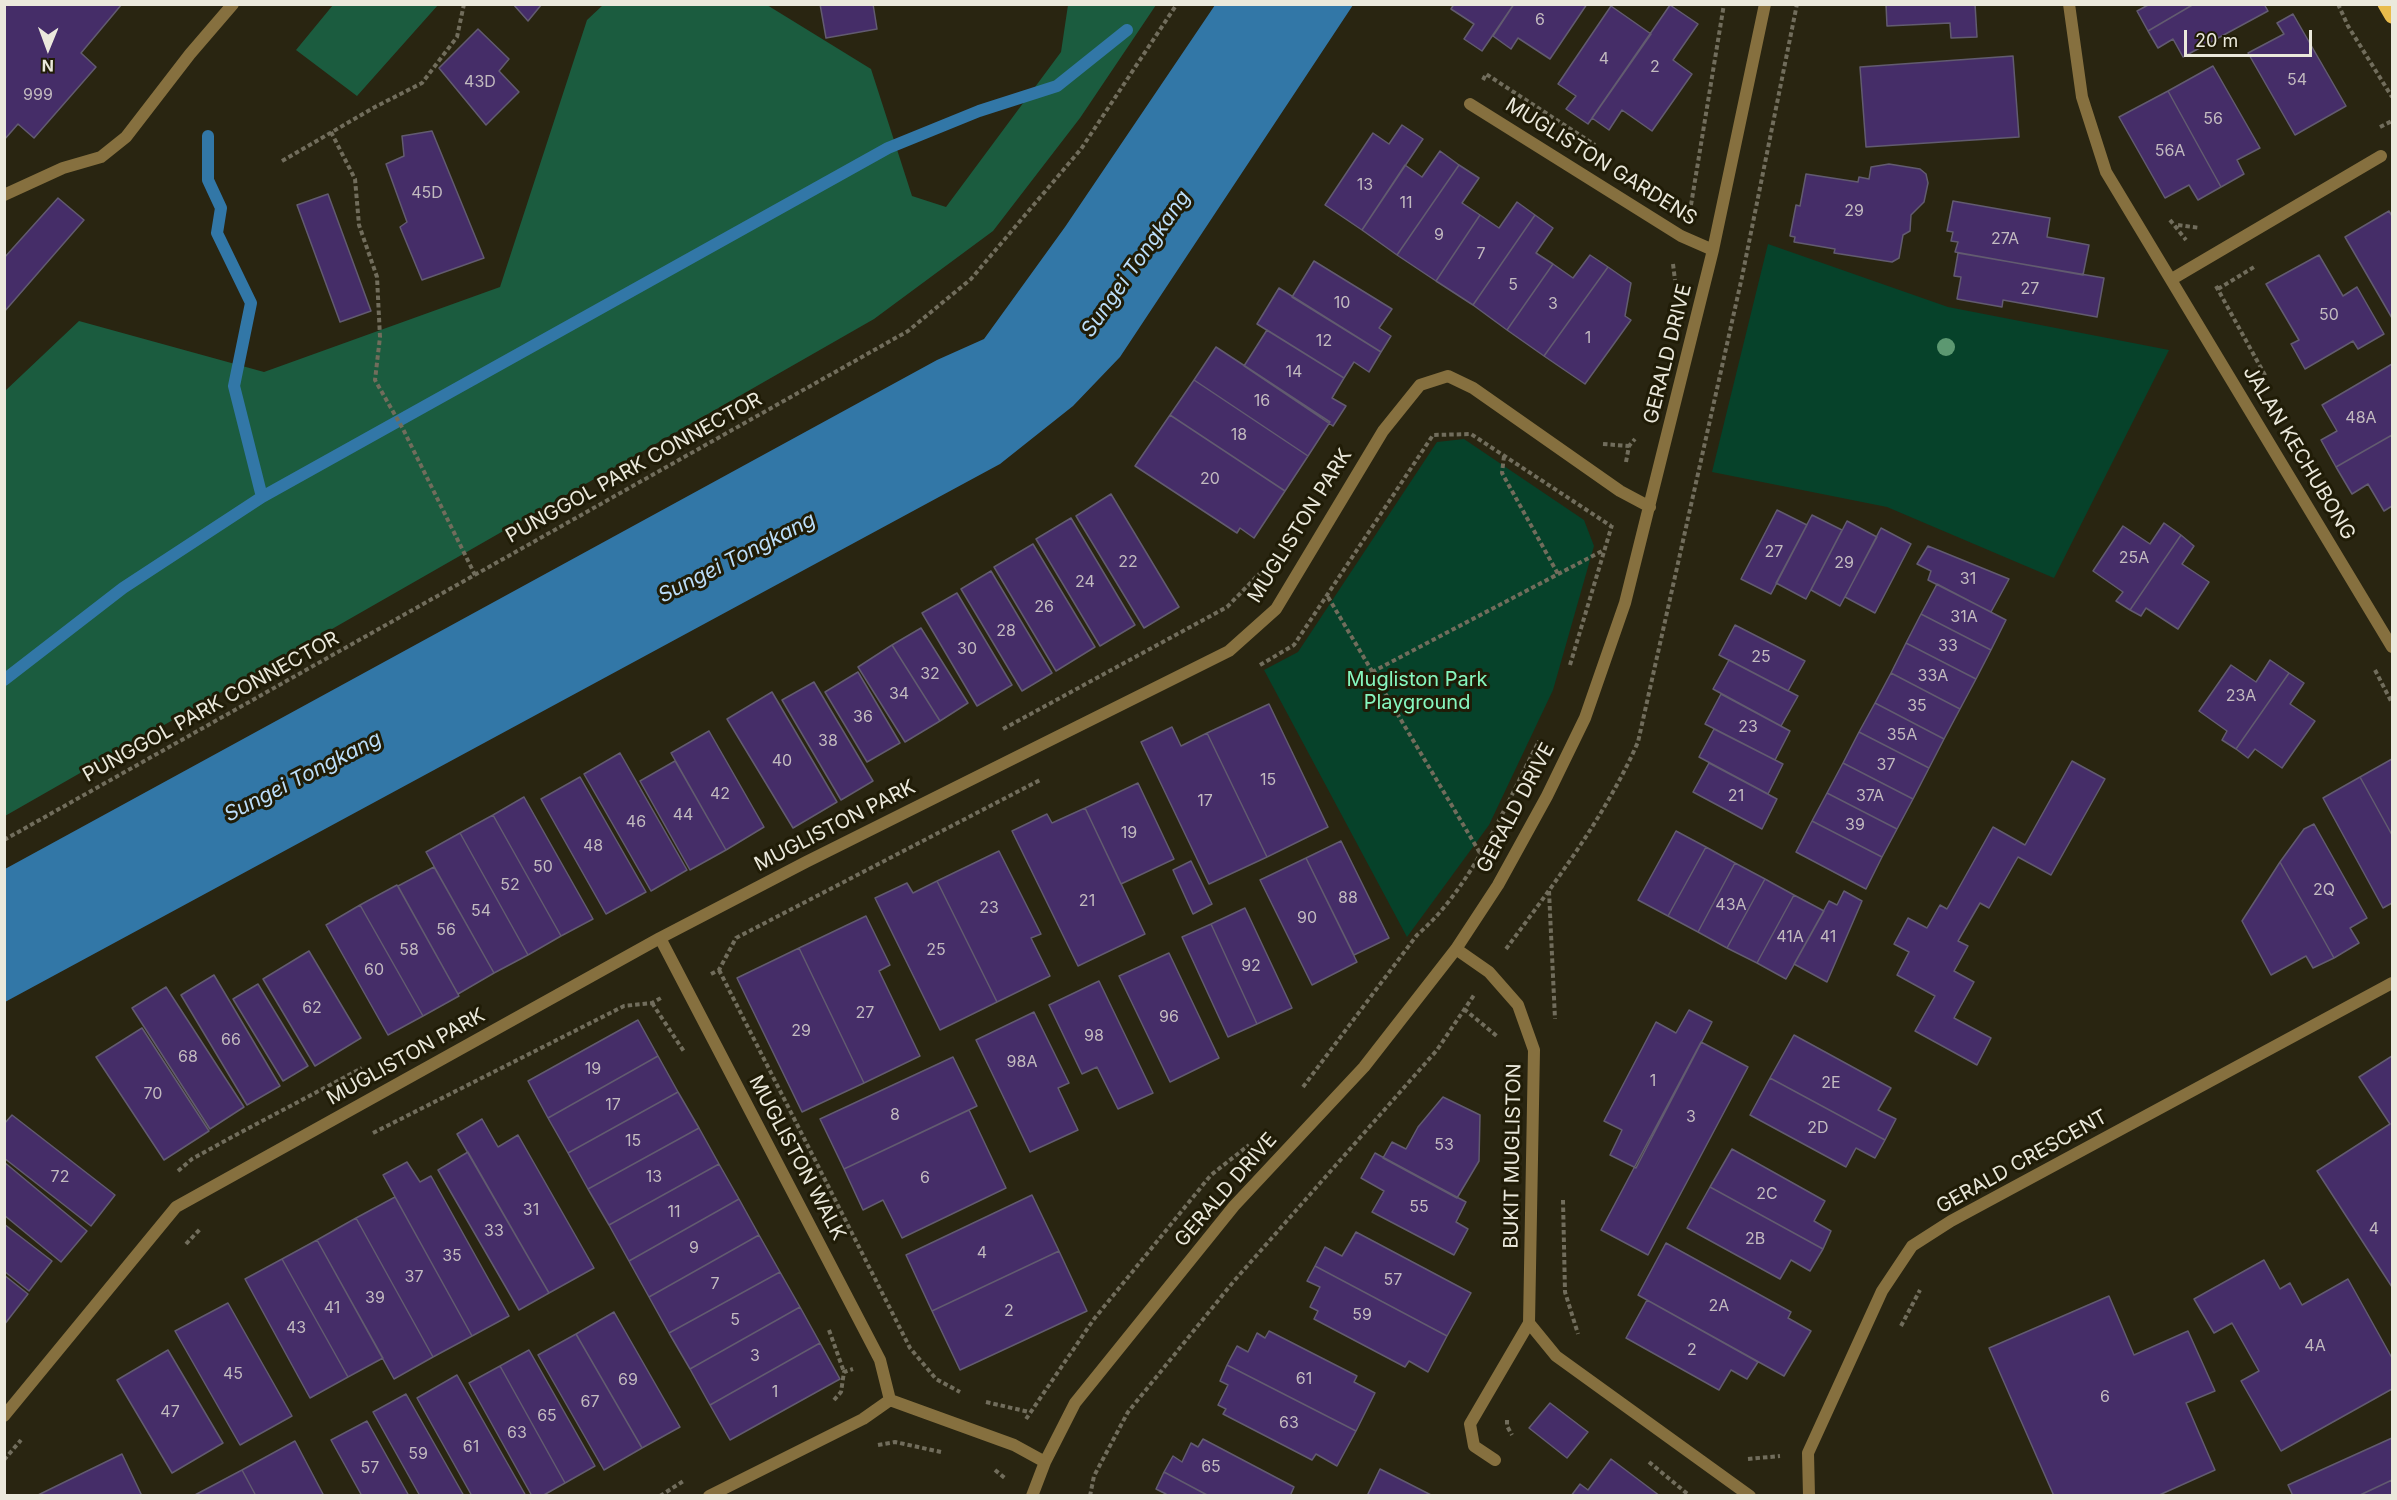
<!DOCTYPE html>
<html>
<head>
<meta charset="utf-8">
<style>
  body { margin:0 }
  #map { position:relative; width:2397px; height:1500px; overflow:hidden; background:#292511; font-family:Inter,sans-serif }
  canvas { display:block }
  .frame { position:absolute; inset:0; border:6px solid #ebe9dc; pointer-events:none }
  .north { position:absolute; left:18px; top:18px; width:60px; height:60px; -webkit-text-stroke:4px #201c07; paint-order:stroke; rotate:181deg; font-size:16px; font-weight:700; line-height:24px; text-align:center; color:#ebe9dc }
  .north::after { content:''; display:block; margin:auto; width:21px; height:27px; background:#ebe9dc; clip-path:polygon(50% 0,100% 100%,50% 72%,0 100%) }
  .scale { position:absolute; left:2184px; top:30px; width:128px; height:27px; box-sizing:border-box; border:3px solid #ebe9dc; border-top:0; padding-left:8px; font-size:18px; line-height:21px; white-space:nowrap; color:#ebe9dc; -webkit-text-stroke:4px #201c07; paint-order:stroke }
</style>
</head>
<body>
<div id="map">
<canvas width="2397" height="1500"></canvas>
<div class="frame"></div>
<div class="north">N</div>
<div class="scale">20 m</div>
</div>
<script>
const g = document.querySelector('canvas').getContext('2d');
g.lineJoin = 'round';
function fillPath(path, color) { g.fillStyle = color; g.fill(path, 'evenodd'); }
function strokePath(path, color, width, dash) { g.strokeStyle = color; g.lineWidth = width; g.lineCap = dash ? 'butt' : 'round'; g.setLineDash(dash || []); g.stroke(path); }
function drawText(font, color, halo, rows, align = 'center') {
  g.font = font + ' Inter,sans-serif'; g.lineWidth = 6; g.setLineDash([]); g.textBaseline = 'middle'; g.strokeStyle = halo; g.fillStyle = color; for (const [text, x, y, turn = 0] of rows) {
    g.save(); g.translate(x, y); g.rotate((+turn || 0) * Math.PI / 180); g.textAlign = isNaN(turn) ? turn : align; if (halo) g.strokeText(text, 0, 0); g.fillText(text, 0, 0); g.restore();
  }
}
fillPath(new Path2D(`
  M1768 244 1948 307 2169 350 2054 578 1887 507 1712 472Z
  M1464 439 1584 520 1594 546 1553 690 1489 825 1407 937 1264 670 1298 652 1437 442Z`), '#06422a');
fillPath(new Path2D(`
  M333 5V4L438 5 357 96 296 50Z
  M603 5H767L871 69 912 196 946 207 1061 52 1068 5H1156L1080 118 993 231 874 319 5 816V391L79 321 264 372 500 287 587 20Z`), '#1b5c3f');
fillPath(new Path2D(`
  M1215 5H1353L1120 357 1073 406 1000 464 5 1002V869L937 360 984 339 1065 227Z`), '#3277a7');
strokePath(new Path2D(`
  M208 136V180L221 208 217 233 251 303 234 386 262 497
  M4 680 123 588 262 497 888 148 979 111 1057 86 1127 30`), '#3277a7', 12);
const building = new Path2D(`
  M4 4H122L81 53 96 67 34 138 18 124 4 140Z
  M513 4H542L528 21Z
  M820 4H873L877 29 826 38Z
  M1454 4H1514L1482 51 1464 39 1474 24 1451 9Z
  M1514 4H1587L1550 59 1518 38 1511 49 1493 36Z
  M1886 4H1975L1977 37 1951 38 1950 23 1887 26Z
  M2150 4H2194L2148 31 2137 11Z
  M2194 4H2264L2268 11 2183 57 2173 39 2158 48 2148 31Z
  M1670 5 1698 24 1673 60 1692 74 1652 131 1622 110 1609 130 1592 118Z
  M1611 6 1651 34 1588 124 1566 109 1576 96 1558 84Z
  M2293 14 2346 106 2295 135 2248 53 2284 34 2277 23Z
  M478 29 509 59 499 71 519 92 486 125 439 68Z
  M2013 56 2019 137 1866 147 1860 67Z
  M2213 66 2260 148 2237 160 2244 174 2221 187 2168 91Z
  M2168 91 2221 187 2198 200 2189 185 2165 198 2119 117Z
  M1402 125 1423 139 1362 230 1325 205 1373 133 1389 144Z
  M432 131 484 258 422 280 400 227 407 222 386 164 404 156 402 136Z
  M1440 151 1459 165 1397 255 1362 230 1405 165 1422 177Z
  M1889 164 1920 169 1926 174 1928 183 1924 202 1911 215 1910 231 1903 235 1899 258 1892 262 1834 253 1835 249 1794 242 1795 237 1790 236 1796 205 1800 206 1806 174 1858 182 1859 177 1869 179 1871 167Z
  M1459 165 1479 178 1462 203 1480 215 1436 281 1397 255Z
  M328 194 371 311 340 322 297 205Z
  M58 198 84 220 4 312V258Z
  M1953 201 2050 218 2047 237 2089 245 2083 275 1955 252 1958 242 1951 241 1953 232 1947 231Z
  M1517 202 1535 215 1473 305 1436 281 1480 215 1499 228Z
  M2389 211 2392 216V318L2345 237Z
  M1535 215 1553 228 1536 253 1553 264 1507 330 1473 305Z
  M1958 253 2104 278 2097 317 2003 300 2002 307 1957 299 1961 277 1954 276Z
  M1590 255 1608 267 1544 356 1507 330 1553 264 1573 278Z
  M2319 255 2343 296 2357 287 2384 334 2358 349 2353 341 2305 369 2291 344 2299 340 2266 284Z
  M1314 261 1392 309 1379 328 1391 336 1381 352 1292 297Z
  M1608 267 1631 283 1625 316 1631 320 1585 384 1544 356Z
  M1279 288 1381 352 1369 372 1354 362 1344 378 1257 324Z
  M1267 330 1344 378 1332 398 1346 406 1333 426 1244 366Z
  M1216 347 1330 422 1308 456 1194 380Z
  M2392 364V435L2336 467 2321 440 2337 431 2322 405Z
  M1194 380 1308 456 1285 491 1170 415Z
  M1170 415 1285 491 1254 538 1240 528 1237 533 1135 466Z
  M2392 435V506L2384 511 2368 484 2352 494 2336 467Z
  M1111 494 1179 607 1144 628 1076 516Z
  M1777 510 1807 525 1771 594 1741 579Z
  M1812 515 1842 530 1806 599 1776 583Z
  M1071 518 1135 625 1100 646 1036 539Z
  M1847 521 1877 537 1840 606 1811 590Z
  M2164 523 2181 535 2130 610 2116 601 2123 592 2093 571 2123 526 2150 544Z
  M1881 528 1911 544 1875 613 1845 597Z
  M2181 535 2194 546 2182 564 2209 582 2178 629 2146 608 2141 616 2130 610Z
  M1033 544 1095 647 1056 671 994 567Z
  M1928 546 2009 579 1991 612 1928 580 1931 571 1917 564Z
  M991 571 1052 673 1022 691 961 589Z
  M1937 584 2006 620 1991 650 1921 614Z
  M957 593 1012 685 977 706 922 613Z
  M1921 614 1991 650 1976 679 1906 643Z
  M1735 625 1805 661 1788 691 1719 655Z
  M921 628 968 703 940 721 892 645Z
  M1906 643 1976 679 1960 709 1891 673Z
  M892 645 940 721 905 742 858 667Z
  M1729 660 1798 696 1781 726 1713 689Z
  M2270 660 2289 673 2236 749 2222 740 2227 731 2199 711 2231 665 2256 682Z
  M858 672 900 743 867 762 825 692Z
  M1891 673 1960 709 1944 739 1875 703Z
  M2289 673 2304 683 2290 704 2315 721 2282 768 2255 749 2248 758 2236 749Z
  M814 682 873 781 841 800 782 700Z
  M772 692 837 802 793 828 727 719Z
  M1721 694 1790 731 1775 760 1705 724Z
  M1875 703 1944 739 1929 768 1859 732Z
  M1269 704 1328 827 1267 857 1207 733Z
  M1172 727 1181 746 1207 733 1267 857 1209 884 1141 742Z
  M1714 729 1783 764 1768 794 1699 757Z
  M709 731 764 827 726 850 671 753Z
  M1859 732 1929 768 1913 799 1843 763Z
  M620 753 687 870 651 891 584 774Z
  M2392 759V835L2360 777Z
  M675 761 726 850 690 870 640 781Z
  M2072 761 2105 779 2051 875 2018 857 1989 908 1980 903 1958 941 1968 946 1954 971 1974 982 1954 1018 1991 1038 1977 1065 1915 1031 1935 996 1897 975 1909 952 1894 944 1908 918 1927 928 1940 905 1947 909 1993 827 2025 845Z
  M1709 763 1777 799 1762 829 1693 792Z
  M1843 763 1913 799 1897 829 1827 793Z
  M580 777 646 892 606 914 541 799Z
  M2360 777 2392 835V903L2383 908 2323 798Z
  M1138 783 1174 859 1121 884 1085 808Z
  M1827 793 1897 829 1882 857 1812 821Z
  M524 797 593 919 561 936 493 815Z
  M1085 808 1145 934 1078 966 1012 831 1047 814 1052 823Z
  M493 815 561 936 528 955 460 833Z
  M1812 821 1882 857 1866 889 1796 852Z
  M2314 824 2367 918 2350 928 2359 943 2334 958 2280 862 2304 829Z
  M1676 831 1706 847 1668 916 1638 900Z
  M460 833 528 955 494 973 426 852Z
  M1341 841 1389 938 1354 955 1306 858Z
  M1706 847 1735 863 1698 932 1668 916Z
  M999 851 1041 934 1031 938 1050 976 997 1002 937 881Z
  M1306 858 1357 962 1312 985 1260 880Z
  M1191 861 1212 904 1193 914 1173 870Z
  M2280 862 2334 958 2313 968 2306 956 2271 975 2242 921Z
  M1735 863 1765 879 1727 948 1698 932Z
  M434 867 494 973 458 994 398 886Z
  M1765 879 1794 895 1757 963 1727 948Z
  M937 881 997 1002 940 1030 875 898 907 883 913 893Z
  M397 885 459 996 423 1016 360 905Z
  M1844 891 1862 901 1827 982 1794 964 1829 901 1837 905Z
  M1794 895 1824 911 1786 979 1757 963Z
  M360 905 423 1016 388 1035 326 925Z
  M1245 908 1292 1008 1257 1024 1211 924Z
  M866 916 890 965 879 971 920 1056 864 1083 799 948Z
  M1211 924 1257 1024 1228 1037 1182 937Z
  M799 948 864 1083 802 1112 737 978Z
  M309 951 361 1038 315 1066 263 979Z
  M1169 953 1219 1058 1170 1082 1119 976Z
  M214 975 280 1086 247 1105 181 995Z
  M1099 981 1153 1093 1118 1109 1097 1067 1082 1074 1049 1005Z
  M258 984 308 1066 283 1081 233 999Z
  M166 987 244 1107 210 1129 132 1008Z
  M1689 1010 1712 1022 1636 1168 1610 1155 1622 1130 1604 1121 1656 1022 1676 1033Z
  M1034 1012 1069 1083 1058 1088 1078 1130 1030 1152 976 1040Z
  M638 1020 658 1056 548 1118 528 1081Z
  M142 1028 209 1131 164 1160 96 1057Z
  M1794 1035 1891 1088 1878 1110 1896 1119 1885 1140 1770 1078Z
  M1701 1042 1748 1067 1648 1255 1601 1230Z
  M658 1056 678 1092 568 1153 548 1118Z
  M2392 1056V1287L2317 1171 2390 1124 2359 1077Z
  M953 1057 977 1106 844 1169 820 1119Z
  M1770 1078 1885 1140 1875 1158 1856 1148 1846 1167 1750 1115Z
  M678 1092 699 1128 588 1189 568 1153Z
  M1443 1097 1480 1115 1479 1161 1457 1198 1383 1158 1392 1142 1406 1149 1418 1127Z
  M969 1110 1006 1188 902 1238 883 1200 863 1210 844 1169Z
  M12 1115 115 1195 91 1226 4 1158V1124Z
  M482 1119 498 1147 518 1135 594 1268 549 1293 457 1134Z
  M699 1128 719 1164 609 1225 588 1189Z
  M1732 1149 1825 1201 1814 1221 1831 1231 1823 1249 1710 1187Z
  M468 1152 549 1293 519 1310 438 1170Z
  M1375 1153 1466 1202 1456 1222 1468 1229 1454 1255 1372 1212 1384 1191 1361 1178Z
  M4 1162 87 1231 61 1262 4 1215Z
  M407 1162 420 1182 431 1176 509 1316 472 1336 383 1175Z
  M719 1164 739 1199 629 1261 609 1225Z
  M1710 1187 1823 1249 1810 1271 1791 1260 1780 1279 1687 1228Z
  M1032 1195 1059 1251 932 1311 906 1255Z
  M395 1197 472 1336 433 1357 356 1218Z
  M739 1199 759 1235 649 1297 629 1261Z
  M356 1218 433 1357 394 1379 317 1240Z
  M4 1224 52 1261 29 1291 4 1271Z
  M1356 1232 1471 1293 1447 1336 1315 1266 1325 1247 1342 1256Z
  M759 1235 780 1272 669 1333 649 1297Z
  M317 1240 383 1358 348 1377 282 1259Z
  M1666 1243 1791 1312 1788 1318 1811 1331 1784 1376 1638 1295Z
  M1059 1251 1087 1311 960 1370 932 1311Z
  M282 1259 348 1377 310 1398 245 1279Z
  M2264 1260 2280 1289 2290 1283 2302 1305 2348 1279 2392 1358V1389L2281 1451 2241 1381 2259 1371 2232 1323 2214 1333 2194 1299Z
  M1315 1266 1447 1336 1428 1372 1409 1361 1405 1367 1314 1319 1318 1311 1310 1307 1320 1287 1307 1281Z
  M780 1272 800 1307 690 1369 669 1333Z
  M4 1275 28 1294 4 1325Z
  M2109 1296 2134 1355 2188 1331 2215 1391 2186 1403 2215 1470 2157 1496H2054L1989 1348Z
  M1647 1300 1758 1362 1747 1379 1731 1370 1719 1390 1626 1338Z
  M228 1303 292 1416 240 1445 175 1331Z
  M800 1307 820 1343 710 1405 690 1369Z
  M614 1312 680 1427 642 1448 576 1334Z
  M1269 1331 1357 1376 1354 1382 1375 1393 1356 1431 1227 1365 1237 1346 1248 1352 1257 1333 1265 1338Z
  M576 1334 642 1448 604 1470 538 1355Z
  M820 1343 840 1379 730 1440 710 1405Z
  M168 1350 223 1443 172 1473 117 1380Z
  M529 1350 595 1466 565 1483 500 1366Z
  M1227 1365 1356 1431 1337 1466 1316 1454 1312 1460 1223 1414 1226 1409 1218 1405 1228 1385 1220 1381Z
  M500 1366 565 1483 542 1496H532L469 1383Z
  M457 1375 526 1496H472L417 1398Z
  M406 1394 464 1496H420L373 1412Z
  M1550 1403 1588 1432 1567 1458 1529 1428Z
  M367 1421 409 1496H362L331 1440Z
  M2392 1438V1480L2358 1496H2293L2288 1485Z
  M1203 1439 1294 1487 1290 1496H1209L1164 1472 1173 1456 1182 1462 1191 1443 1198 1447Z
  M295 1441 324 1496H256L242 1470Z
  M122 1454 142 1496H36Z
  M1611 1459 1660 1496H1571L1580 1484 1588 1490Z
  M1380 1469 1433 1496H1367Z
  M242 1470 256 1496H193Z
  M1164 1472 1209 1496H1165L1166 1494 1156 1489Z
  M2392 1480V1496H2358Z`);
fillPath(building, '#452d68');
strokePath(building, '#625b70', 1.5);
strokePath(new Path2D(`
  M2338 4 2348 26 2392 97
  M1483 80 1486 74 1595 145
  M2380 127 2392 121
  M331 132 355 179 359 225 377 277 380 337 375 380 403 429 475 575
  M282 161 375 107 422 83 457 37 464 4
  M1691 205 1724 4
  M2170 220 2186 240
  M2178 225 2200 228
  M1673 264 1675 280
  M2216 286 2266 377
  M2218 289 2254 267
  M1603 444 1629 446
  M1504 456 1502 473 1558 574
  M1626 462 1629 446 1635 439
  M1328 597 1480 853
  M1260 665 1294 645 1433 435 1471 434 1611 526
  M1570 665 1612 525
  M2375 670 2392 703
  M1372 672 1602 551
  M1003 729 1227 607 1263 570
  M4 840 908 331 971 279 1081 149 1177 4
  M1549 891 1555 1019
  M1506 949C1554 884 1605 817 1638 742L1742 277 1797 4
  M719 970 910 1348 936 1379 960 1392
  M711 974 719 970 736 938 1040 780
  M652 1003 685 1053
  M1464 1009 1498 1037
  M1303 1087 1417 935C1472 888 1506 804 1539 741
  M373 1133 624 1006 652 1003 661 998
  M178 1171 192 1159 232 1137 362 1068
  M1563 1200 1565 1292 1578 1334
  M186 1244 201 1228
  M1901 1326 1920 1290
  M829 1330 844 1372
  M834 1400 841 1392 844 1372 853 1369
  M986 1402 1029 1412
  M1026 1419 1094 1319 1211 1175 1249 1145
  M1507 1420V1426L1512 1435
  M878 1445 895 1442 941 1452
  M1748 1459 1780 1456
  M4 1460 21 1440
  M1649 1462 1690 1496
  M995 1470 1006 1479
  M660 1496 685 1480
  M1090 1496 1094 1476 1128 1412 1234 1281 1437 1050 1474 995`), '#716d5c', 4, [4.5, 3]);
strokePath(new Path2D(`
  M4 195 63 168 101 157 126 137 190 54 233 4`), '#86703f', 12);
strokePath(new Path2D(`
  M2069 4 2082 97 2106 172 2392 647
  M1470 104 1681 236 1713 250
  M2172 279 2381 156
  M660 938 880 1360 890 1400
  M1456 949 1489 972 1518 1005 1534 1050 1529 1323 1470 1424 1474 1446 1495 1460
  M1529 1323 1556 1356 1750 1496
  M890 1400 1014 1445 1045 1462
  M4 1416 176 1207 660 938 806 862 1229 651 1276 609 1383 431 1420 385 1448 376 1473 388 1620 491 1650 507
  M709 1496 863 1419 890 1400
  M1032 1496 1045 1462 1075 1403 1234 1206 1364 1067 1456 949 1498 885 1547 796 1585 718 1625 603 1713 250 1765 4
  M1809 1496 1808 1453 1882 1291 1912 1246 1951 1221 2392 983`), '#86703f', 12);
strokePath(new Path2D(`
  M2385 4 2392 16`), '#e9bc4c', 15);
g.fillStyle = '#5c9871';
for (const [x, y] of [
  [1946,347]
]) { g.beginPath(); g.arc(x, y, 9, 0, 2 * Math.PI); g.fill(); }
drawText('16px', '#c2babf', null, [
  ["6",1540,20],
  ["4",1604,59],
  ["2",1655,67],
  ["54",2297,80],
  ["43D",480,82],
  ["999",38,95],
  ["56",2213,119],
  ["56A",2170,151],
  ["13",1365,185],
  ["45D",427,193],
  ["11",1406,203],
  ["29",1854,211],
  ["9",1439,235],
  ["27A",2005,239],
  ["7",1481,254],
  ["5",1513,285],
  ["27",2030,289],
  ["10",1342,303],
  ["3",1553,304],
  ["50",2329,315],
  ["1",1588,338],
  ["12",1324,341],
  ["14",1294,372],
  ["16",1262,401],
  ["48A",2361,418],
  ["18",1239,435],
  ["20",1210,479],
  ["27",1774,552],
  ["25A",2134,558],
  ["22",1128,562],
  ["29",1844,563],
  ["31",1968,579],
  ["24",1085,582],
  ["26",1044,607],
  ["31A",1964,617],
  ["28",1006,631],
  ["33",1948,646],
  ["30",967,649],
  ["25",1761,657],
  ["32",930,674],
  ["33A",1933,676],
  ["34",899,694],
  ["23A",2241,696],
  ["35",1917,706],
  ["36",863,717],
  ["23",1748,727],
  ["35A",1902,735],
  ["38",828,741],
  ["40",782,761],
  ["37",1886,765],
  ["15",1268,780],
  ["42",720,794],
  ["21",1736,796],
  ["37A",1870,796],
  ["17",1205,801],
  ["44",683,815],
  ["46",636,822],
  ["39",1855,825],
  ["19",1129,833],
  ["48",593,846],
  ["50",543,867],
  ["52",510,885],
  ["2Q",2324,890],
  ["88",1348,898],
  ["21",1087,901],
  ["43A",1731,905],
  ["23",989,908],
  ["54",481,911],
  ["90",1307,918],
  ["56",446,930],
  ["41A",1790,937],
  ["41",1828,937],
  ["58",409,950],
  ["25",936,950],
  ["92",1251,966],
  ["60",374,970],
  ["62",312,1008],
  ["27",865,1013],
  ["96",1169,1017],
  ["29",801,1031],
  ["98",1094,1036],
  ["66",231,1040],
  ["68",188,1057],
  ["98A",1022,1062],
  ["19",593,1069],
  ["1",1653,1081],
  ["2E",1831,1083],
  ["70",153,1094],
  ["17",613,1105],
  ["8",895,1115],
  ["3",1691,1117],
  ["2D",1818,1128],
  ["15",633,1141],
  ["53",1444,1145],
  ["72",60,1177],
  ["13",654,1177],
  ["6",925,1178],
  ["2C",1767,1194],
  ["55",1419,1207],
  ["31",531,1210],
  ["11",674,1212],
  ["4",2374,1229],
  ["33",494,1231],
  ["2B",1755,1239],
  ["9",694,1248],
  ["4",982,1253],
  ["35",452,1256],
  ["37",414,1277],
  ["57",1393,1280],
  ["7",715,1284],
  ["39",375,1298],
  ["2A",1719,1306],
  ["41",332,1308],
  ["2",1009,1311],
  ["59",1362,1315],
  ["5",735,1320],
  ["43",296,1328],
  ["4A",2315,1346],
  ["2",1692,1350],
  ["3",755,1356],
  ["45",233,1374],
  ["61",1304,1379],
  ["69",628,1380],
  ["1",775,1392],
  ["6",2105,1397],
  ["67",590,1402],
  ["47",170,1412],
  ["65",547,1416],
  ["63",1289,1423],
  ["63",517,1433],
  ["61",471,1447],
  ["59",418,1454],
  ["65",1211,1467],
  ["57",370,1468]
]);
drawText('20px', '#ebe9dc', '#201c07', [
  ["MUGLISTON GARDENS",1601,162,32],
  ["GERALD DRIVE",1668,354,-76],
  ["JALAN KECHUBONG",2299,453,59],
  ["PUNGGOL PARK CONNECTOR",634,468,-29],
  ["MUGLISTON PARK",1300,526,-58],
  ["PUNGGOL PARK CONNECTOR",211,707,-29],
  ["GERALD DRIVE",1516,808,-62],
  ["MUGLISTON PARK",835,826,-27],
  ["MUGLISTON PARK",406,1057,-29],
  ["BUKIT MUGLISTON",1513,1156,-89],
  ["MUGLISTON WALK",797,1158,62],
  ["GERALD CRESCENT",2022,1162,-29],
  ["GERALD DRIVE",1226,1190,-49]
]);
drawText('20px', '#86f7bf', '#201c07', [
  ["Mugliston Park",1417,680],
  ["Playground",1417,703]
]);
drawText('italic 21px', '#bcdefa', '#201c07', [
  ["Sungei Tongkang",1136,264,-55],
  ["Sungei Tongkang",737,558,-27],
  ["Sungei Tongkang",303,777,-27]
]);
</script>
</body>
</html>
